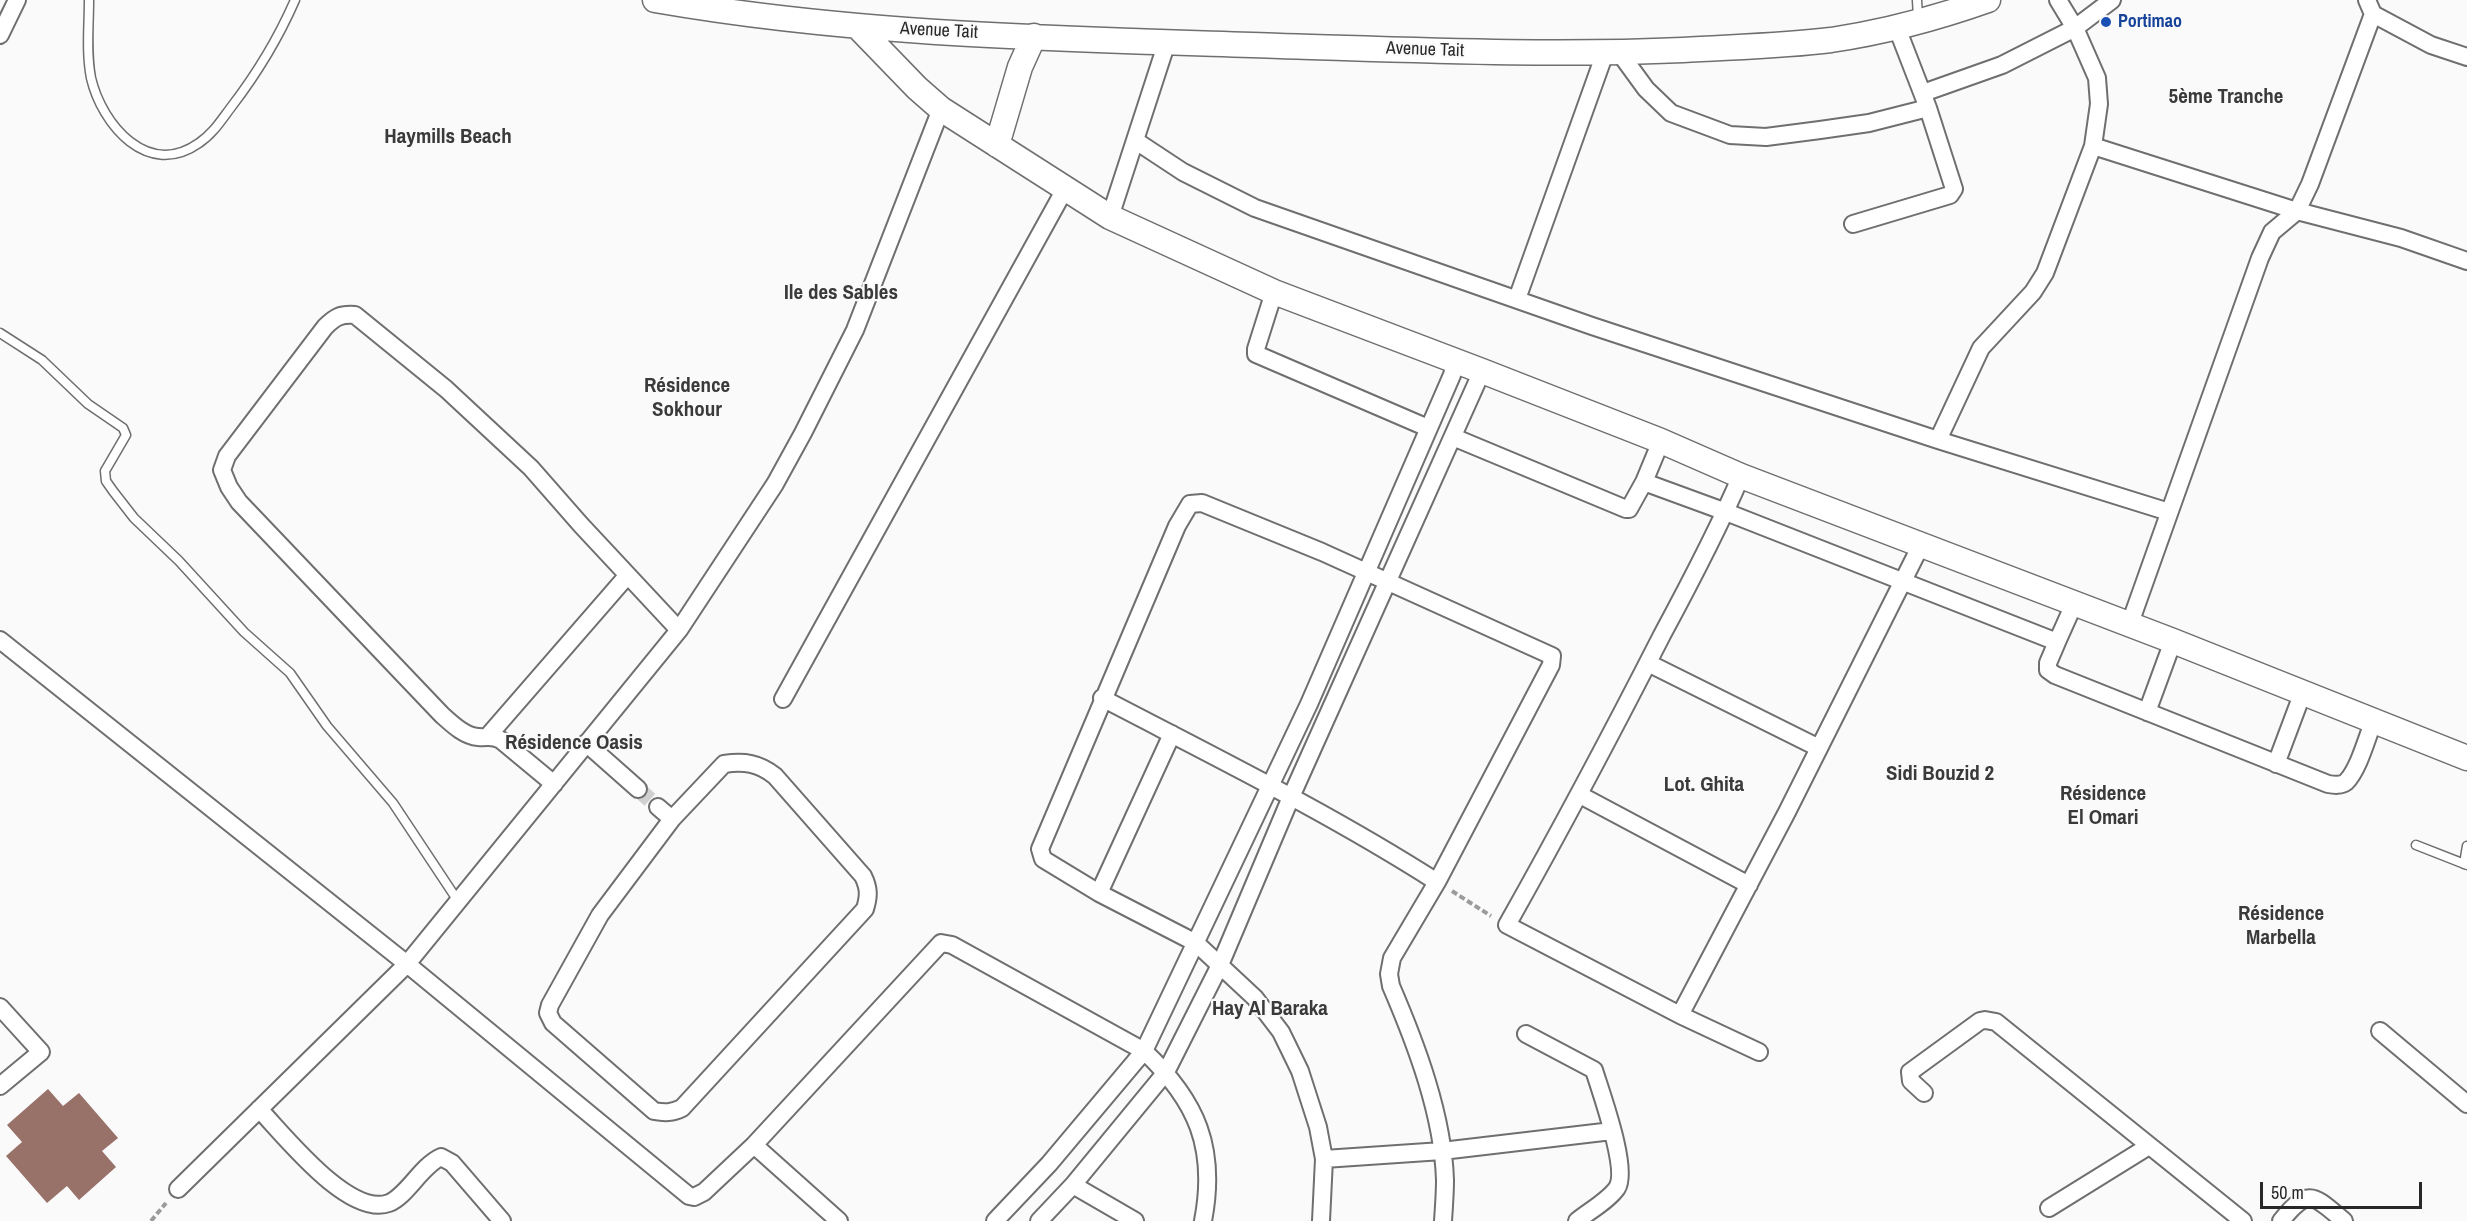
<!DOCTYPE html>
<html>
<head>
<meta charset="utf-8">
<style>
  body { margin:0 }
  #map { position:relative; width:2467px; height:1221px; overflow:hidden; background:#fafafb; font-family:"Archivo Narrow",sans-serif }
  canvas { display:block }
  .scale { position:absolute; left:2260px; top:1182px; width:162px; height:27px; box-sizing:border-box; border:3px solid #282829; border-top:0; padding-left:8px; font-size:18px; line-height:21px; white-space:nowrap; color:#282829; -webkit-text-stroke:4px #fafafb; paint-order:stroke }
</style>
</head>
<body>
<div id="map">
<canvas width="2467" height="1221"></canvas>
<div class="scale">50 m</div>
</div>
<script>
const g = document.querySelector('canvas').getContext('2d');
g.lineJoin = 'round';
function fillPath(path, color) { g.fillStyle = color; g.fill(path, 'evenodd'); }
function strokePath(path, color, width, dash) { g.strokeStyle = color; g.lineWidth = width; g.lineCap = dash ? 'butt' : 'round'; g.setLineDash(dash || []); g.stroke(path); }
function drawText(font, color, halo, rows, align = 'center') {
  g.font = font + ' "Archivo Narrow",sans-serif'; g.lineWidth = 4.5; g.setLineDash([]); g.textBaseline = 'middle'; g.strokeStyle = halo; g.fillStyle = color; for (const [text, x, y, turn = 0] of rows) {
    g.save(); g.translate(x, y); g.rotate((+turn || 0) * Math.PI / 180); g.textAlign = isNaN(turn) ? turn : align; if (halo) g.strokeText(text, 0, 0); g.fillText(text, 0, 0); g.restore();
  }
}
fillPath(new Path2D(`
  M48 1089 63 1106 79 1093 118 1138 102 1151 116 1167 79 1200 67 1186 47 1203 6 1156 22 1142 7 1125Z`), '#987169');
strokePath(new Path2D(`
  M638 789 658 807`), '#d0d0d1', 16, [16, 8]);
const lane = new Path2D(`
  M89 0C89 26 86 52 91 78 102 125 148 179 199 143 213 134 222 119 232 106 258 72 278 39 295 0
  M1917 0 1918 18
  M0 333 42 360 88 404 123 428 126 435 105 471 106 481 113 491 134 518 179 561 244 632 290 673 327 726 393 803 458 901
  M2416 845 2467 865
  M2464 864 2467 846`);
const street = new Path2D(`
  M2367 0 2373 14 2431 45 2467 57
  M0 35 17 0
  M1619 52 1646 89 1671 113 1730 135 1766 137 1820 130 1869 123 1928 108
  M1923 93 2002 65 2075 28 2112 0
  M1136 141 1183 172 1255 208 1592 326 1938 440 2169 512
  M2093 146 2297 211 2401 238 2467 261
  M1110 217 1167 42
  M1853 224 1950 195 1954 189 1928 108 1897 28
  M1274 292 1256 349V354L1428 428
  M1517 299 1605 53
  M1453 437 1626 509H1629L1644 482 1726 512 2057 642 2048 663V670L2055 675 2328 784C2334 785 2341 786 2346 782 2359 769 2367 737 2374 720
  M1938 440 1981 348 2033 292 2045 273 2093 146 2099 104 2097 78 2075 28 2058 0
  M1741 476C1718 530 1690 583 1662 635 1612 733 1561 829 1507 925L1680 1015 1759 1052
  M1644 482 1661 441
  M2129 626 2260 258 2272 232 2297 211 2310 184 2373 14
  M0 640 407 964 689 1196 694 1197 704 1192 754 1145 941 943 952 945 1144 1051C1197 1101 1217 1148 1203 1221
  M2057 642 2074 604
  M1648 663 1819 748
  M1102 698C1215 757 1329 813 1437 882L1551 665 1552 656 1322 552 1202 503 1190 504 1177 526 1040 849 1043 859 1099 893 1196 943 1255 998 1281 1032 1300 1071 1318 1127 1324 1159 1321 1221
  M783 699 1065 189
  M2147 712 2173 641
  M488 736 627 576
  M586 743 638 789
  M2276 764 2303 692
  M554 784 501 740C492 735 488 738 478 737 464 736 451 723 442 715L239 502 229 487 222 470 227 456 325 327C335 317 340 314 355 315L446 389 531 468 581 525 679 630
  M1580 795 1749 885
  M658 807 672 819 600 915 550 1005 548 1013 553 1023 654 1111C665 1113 672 1113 682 1108L865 909C869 896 869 888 863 876L775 776C759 763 744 761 724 764L672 819
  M1437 882 1392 958 1389 974 1391 986C1416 1044 1443 1115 1445 1180 1445 1193 1444 1207 1443 1221
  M1099 893 1172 734
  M0 1007 41 1052 0 1086
  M1680 1015 1787 812 1921 545
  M2380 1031 2467 1104
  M1526 1034 1594 1070C1601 1093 1629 1169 1617 1188 1608 1201 1589 1211 1577 1221
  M1924 1093 1911 1081 1910 1072 1980 1021 1985 1020 1996 1022 2243 1221
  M259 1109C284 1135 349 1218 389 1203 407 1196 421 1166 441 1157L452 1163 502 1221
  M754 1145 839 1221
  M1324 1159 1442 1151 1612 1131
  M1073 1185 1135 1221
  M178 1189 407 964 679 630 775 484 803 433 855 330 941 109
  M2049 1208 2149 1146
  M995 1221 1049 1164 1144 1051 1309 704 1452 375 1455 362
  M1039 1221 1073 1185 1166 1072 1220 965 1291 797 1482 371
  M2281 1221C2309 1186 2314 1196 2344 1221`);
const secondary = new Path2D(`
  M655 0C861 36 1071 39 1280 46 1414 50 1549 56 1683 50 1732 47 1783 46 1831 40 1885 32 1937 18 1988 0
  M857 26 917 88 941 109 1110 217 1274 292 1482 371 1661 441 1741 476 2173 641 2467 758
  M997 145 1020 67 1034 36`);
strokePath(lane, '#6f6f6f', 11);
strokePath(street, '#6f6f6f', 20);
strokePath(secondary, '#6f6f6f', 27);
strokePath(new Path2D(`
  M1452 891 1491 916
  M151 1221 166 1203`), '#9b9b9c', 4, [6, 3]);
strokePath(lane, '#fff', 8);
strokePath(street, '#fff', 16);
strokePath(secondary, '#fff', 24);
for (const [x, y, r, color] of [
  [2106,22,6,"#1a4fb4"]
]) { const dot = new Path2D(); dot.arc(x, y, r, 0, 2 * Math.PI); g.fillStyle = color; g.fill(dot); strokePath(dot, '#fafafb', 2); }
drawText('bold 18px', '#164399', '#fafafb', [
  ["Portimao",2118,22]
], 'left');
drawText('18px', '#282829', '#fafafb', [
  ["Avenue Tait",939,31,3],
  ["Avenue Tait",1425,50,2]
]);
drawText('bold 21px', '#3a3a3b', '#fafafb', [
  ["5ème Tranche",2226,97],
  ["Haymills Beach",448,137],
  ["Ile des Sables",841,293],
  ["Résidence",687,386],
  ["Sokhour",687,410],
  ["Résidence Oasis",574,743],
  ["Sidi Bouzid 2",1940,774],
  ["Lot. Ghita",1704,785],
  ["Résidence",2103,794],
  ["El Omari",2103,818],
  ["Résidence",2281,914],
  ["Marbella",2281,938],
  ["Hay Al Baraka",1270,1009]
]);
</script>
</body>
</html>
